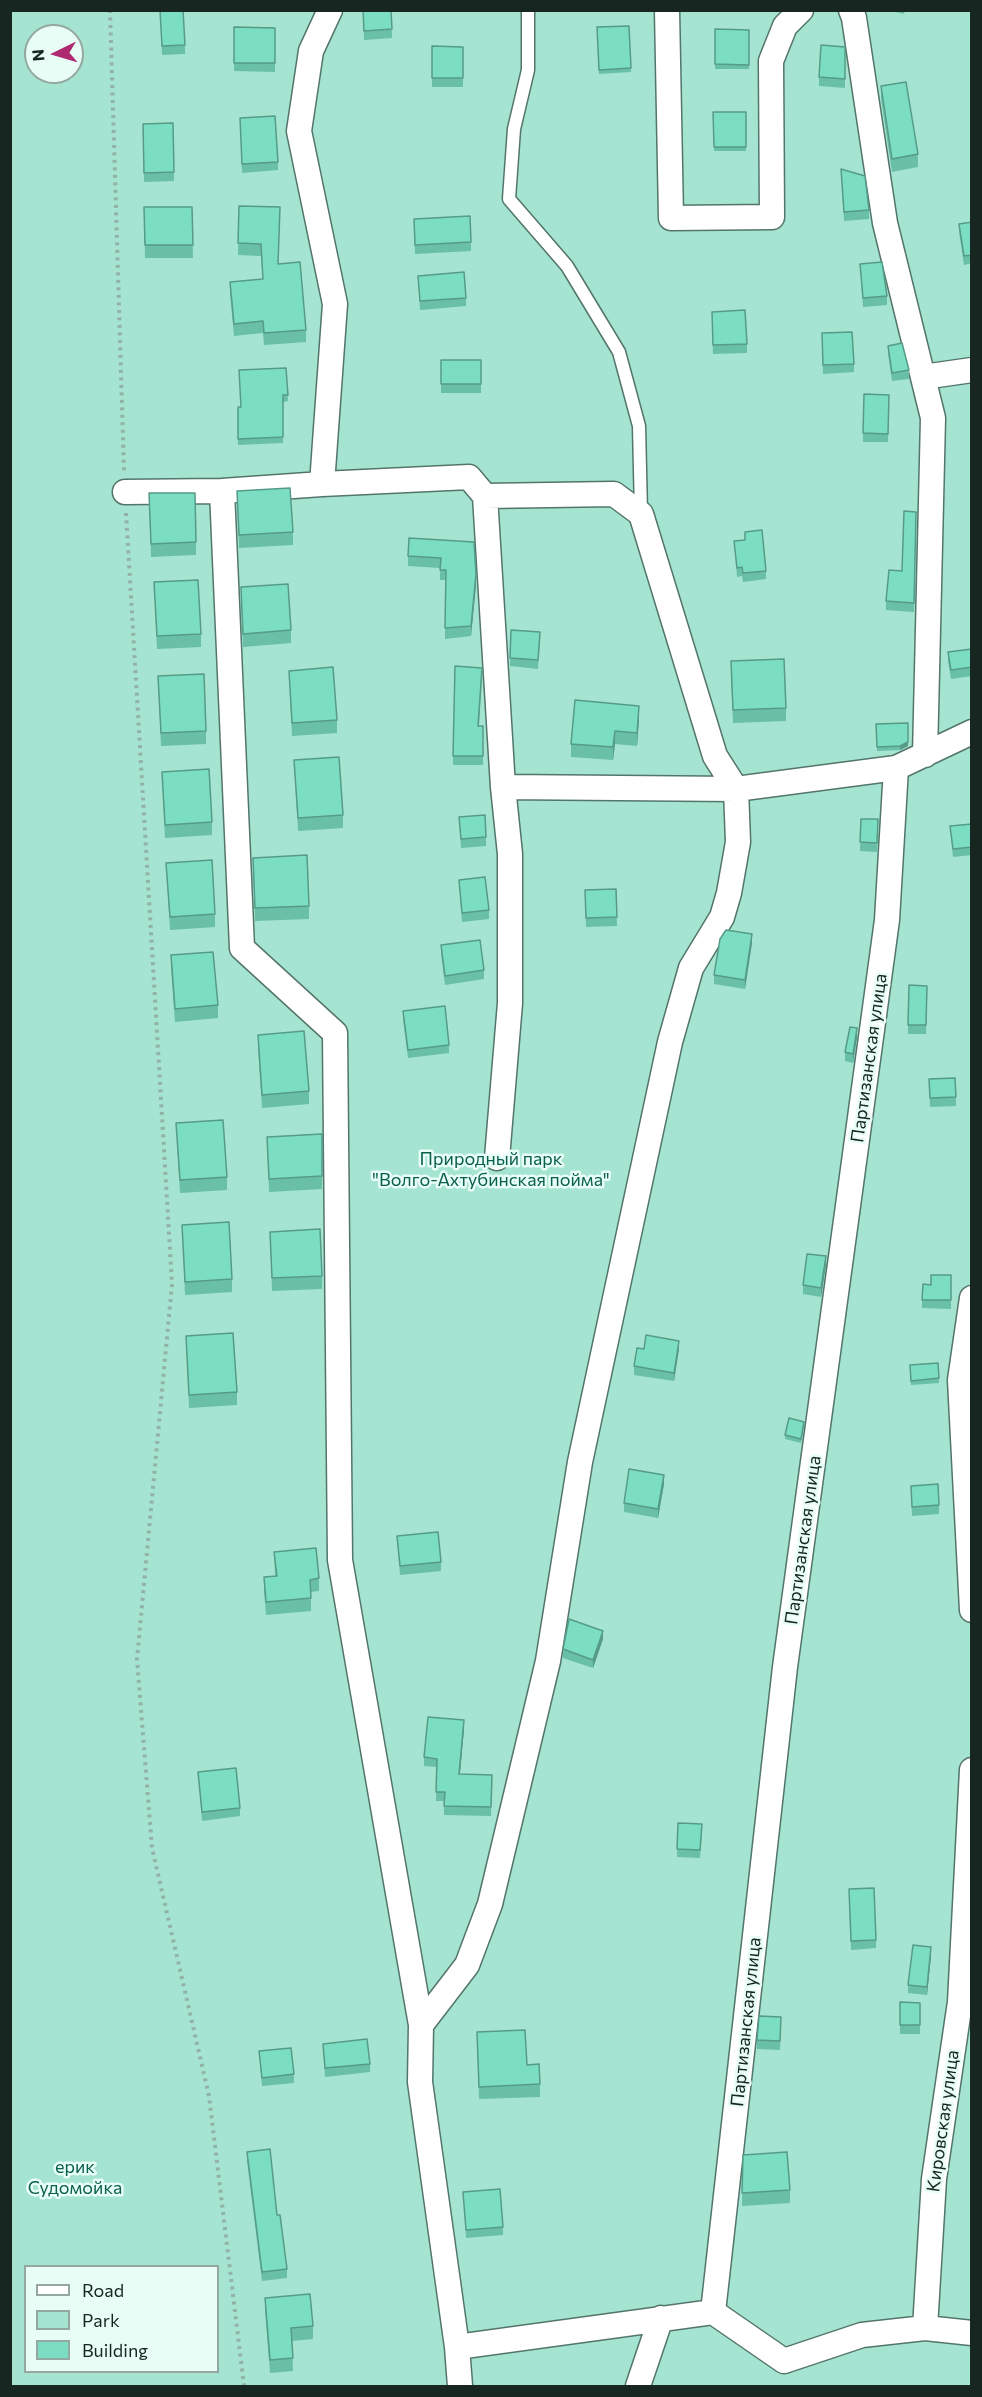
<!DOCTYPE html>
<html>
<head>
<meta charset="utf-8">
<style>
  body { margin:0 }
  #map { position:relative; width:982px; height:2397px; overflow:hidden; background:#cef4e7; font-family:Commissioner,sans-serif }
  canvas { display:block }
  .frame { position:absolute; inset:0; border:12px solid #182622; pointer-events:none }
  .legend { position:absolute; left:24px; top:2265px; width:195px; height:108px; box-sizing:border-box; background:#e7fdf5; border:2px solid #94a7a1; margin:0; padding:8px 10px; list-style:none; font-size:18px; color:#182622 }
  .legend li { display:flex; align-items:center; gap:12px; height:30px }
  .legend b { width:30px; border:2px solid #94a7a1 }
  .north { position:absolute; left:24px; top:24px; width:60px; height:60px; box-sizing:border-box; background:#e7fdf5; border:2px solid #94a7a1; border-radius:50%; rotate:265deg; font-size:16px; font-weight:700; line-height:24px; text-align:center; color:#182622 }
  .north::after { content:''; display:block; margin:auto; width:21px; height:27px; background:#ae2970; clip-path:polygon(50% 0,100% 100%,50% 72%,0 100%) }
</style>
</head>
<body>
<div id="map">
<canvas width="982" height="2397"></canvas>
<div class="frame"></div>
<ul class="legend">
<li><b style="height:8px;background:#fff"></b>Road</li>
<li><b style="height:16px;background:#a5e4d0"></b>Park</li>
<li><b style="height:16px;background:#7bdec2"></b>Building</li>
</ul>
<div class="north">N</div>
</div>
<script>
const g = document.querySelector('canvas').getContext('2d');
g.lineJoin = 'round';
function fillPath(path, color) { g.fillStyle = color; g.fill(path, 'evenodd'); }
function strokePath(path, color, width, dash) { g.strokeStyle = color; g.lineWidth = width; g.lineCap = dash ? 'butt' : 'round'; g.setLineDash(dash || []); g.stroke(path); }
function drawText(font, color, halo, rows, align = 'center') {
  g.font = font + ' Commissioner,sans-serif'; g.lineWidth = 5; g.setLineDash([]); g.textBaseline = 'middle'; g.strokeStyle = halo; g.fillStyle = color; for (const [text, x, y, turn = 0] of rows) {
    g.save(); g.translate(x, y); g.rotate((+turn || 0) * Math.PI / 180); g.textAlign = isNaN(turn) ? turn : align; if (halo) g.strokeText(text, 0, 0); g.fillText(text, 0, 0); g.restore();
  }
}
fillPath(new Path2D(`
  M11 11H971V2386H11ZM36 36H72V72H36ZM26 2266H218V2372H26Z`), '#a5e4d0');
const lane = new Path2D(`
  M528 10V70L514 129 509 199 567 266 619 352 639 426 641 513`);
const street = new Path2D(`
  M330 10 311 51 299 131 335 304 322 484 469 477 485 496
  M667 10 671 218 772 217 771 61 785 26 801 10
  M851 10 854 18 885 223 933 418 925 755
  M923 377 972 370
  M222 491 322 484
  M125 492 222 491 242 948 335 1033 340 1560 421 2025 467 1965 490 1904 548 1661 580 1462 670 1042 691 968 722 917 729 893 738 842 736 789 503 787 510 854V1003L497 1158
  M503 787 485 496 614 494 641 514 715 756 736 789 896 768 972 732
  M972 1298 960 1380 972 1610
  M421 2025 420 2082 457 2347 460 2386
  M713 2312 785 1667 887 920 896 768
  M925 2328 934 2179 960 2002 972 1770
  M457 2347 713 2312 784 2361 862 2335 925 2328 972 2333
  M638 2386 661 2318`);
strokePath(lane, '#53756a', 15);
strokePath(street, '#53756a', 27);
strokePath(new Path2D(`
  M110 10 124 472
  M126 513 172 1284 137 1659 152 1848 209 2096 244 2386`), '#93b2a7', 4, [3, 4.5]);
strokePath(lane, '#fff', 12);
strokePath(street, '#fff', 24);
fillPath(new Path2D(`
  M160 10 185 45V54L162 55Z
  M363 10H391L392 38 364 40Z
  M887 10H905L904 14Z
  M629 26 631 72 599 74 597 27Z
  M234 27 275 28V72L234 71Z
  M715 29 749 30V69H715Z
  M432 46 463 47V87H432Z
  M845 47V88L819 86V77Z
  M881 86 918 154V167L892 172 881 99Z
  M713 112H746V151H714Z
  M240 118 278 162V170L242 173Z
  M143 124 174 172V181L144 182Z
  M841 169 869 210V219L844 221Z
  M239 206 279 264 306 330V342L264 345 263 333 234 336 230 294V282L263 280 261 256 238 255Z
  M144 207H192L193 258H145Z
  M972 222V263L964 265 959 232V224Z
  M414 228 471 242V251L415 254Z
  M860 264 887 296V305L863 307Z
  M418 276 466 298V306L420 310Z
  M712 321 747 344V353L713 354Z
  M822 342 854 364V372L823 374Z
  M888 346 909 370V379L892 381 888 354Z
  M441 360H481V393H441Z
  M286 368 288 401 283 402V443L238 445V407H241Z
  M889 395 888 442H863V433Z
  M237 491 293 532V545L239 548Z
  M149 493 196 542V555L151 557Z
  M916 512 914 612 886 610V601L902 571Z
  M745 532 766 571V579L743 582 742 576 737 577 734 541 745 540Z
  M474 542 476 585 471 636 445 639 446 580H440V568L408 566V556Z
  M154 582 201 634V647L157 649Z
  M241 587 291 630V643L243 647Z
  M511 630 540 641 538 669 510 666Z
  M972 649V676L951 679 948 661V652Z
  M455 666 482 677 479 726H483V765H453Z
  M289 671 337 720V733L292 736Z
  M731 674 786 708V721L733 723Z
  M158 676 206 731V744L161 746Z
  M639 719 637 746 615 744 613 760 571 757V744Z
  M876 724 908 746 900 750 877 751Z
  M294 760 343 815V828L298 831Z
  M162 772 212 822V835L165 838Z
  M459 817 486 837V846L461 848Z
  M861 819 878 828 877 852 860 851Z
  M972 824V855L953 857 950 826Z
  M253 858 309 906V919L255 921Z
  M166 863 215 914V927L170 930Z
  M459 880 489 910V919L462 922Z
  M616 889 617 926 586 927 585 890Z
  M752 943 745 989 714 984V975Z
  M441 945 484 970V979L445 985 441 954Z
  M171 955 218 1005V1018L175 1022 171 968Z
  M927 986 926 1034H908V1025Z
  M403 1011 449 1045V1053L408 1058 403 1020Z
  M258 1035 309 1091V1104L262 1108 258 1048Z
  M857 1037 853 1063 845 1061V1052Z
  M929 1079 956 1097V1106L930 1107Z
  M176 1123 227 1177V1190L180 1193Z
  M322 1134V1189L269 1192 267 1137Z
  M182 1225 232 1279V1292L185 1295Z
  M270 1232 322 1276V1289L272 1291Z
  M826 1265 821 1297 803 1294V1285Z
  M951 1275V1309L922 1308V1300L931 1285Z
  M186 1336 237 1392V1405L189 1408Z
  M644 1349H679L674 1381 634 1375V1366Z
  M910 1370 939 1378V1383L911 1385Z
  M804 1426 801 1443 785 1439V1435Z
  M664 1484 658 1518 624 1512V1503Z
  M911 1486 939 1505V1514L912 1516Z
  M397 1536 441 1562V1571L400 1575Z
  M274 1552 319 1578V1591L311 1592V1611L266 1615 264 1590V1577L275 1576Z
  M603 1639 593 1668 563 1658V1649Z
  M464 1729 460 1774 492 1775 491 1816 444 1815V1801H436L437 1767 424 1766V1757Z
  M198 1772 240 1808V1816L202 1821Z
  M678 1823 702 1832 700 1858 677 1857Z
  M849 1898 876 1940V1948L851 1950Z
  M931 1956 927 1995 908 1993V1985Z
  M900 2002 920 2003V2034H900Z
  M781 2026 780 2050 757 2049V2040Z
  M477 2032 540 2084V2097L479 2099Z
  M323 2044 370 2064V2072L325 2077Z
  M259 2051 294 2074V2083L262 2086Z
  M247 2152 277 2215 287 2269V2278L262 2281 247 2161Z
  M743 2155 790 2190V2203L742 2206Z
  M463 2192 503 2227V2235L466 2238Z
  M265 2298 313 2326V2339L292 2341 293 2371 270 2373 265 2311Z`), '#6abfa7');
fillPath(new Path2D(`
  M476 574V585L471 636V626Z
  M639 706V719L637 746V733Z
  M615 731V744L613 760V747Z
  M908 742V746L900 750V746Z
  M752 934V943L745 989V980Z
  M857 1028V1037L853 1063V1054Z
  M826 1256V1265L821 1297V1288Z
  M679 1341V1349L674 1381V1373Z
  M664 1475V1484L658 1518V1509Z
  M603 1631V1639L593 1668V1660Z
  M464 1720V1729L459 1783V1774Z
  M931 1947V1956L927 1995V1987Z`), '#569b88');
const building = new Path2D(`
  M160 10H183L185 45 162 46Z
  M363 10H391L392 29 364 31Z
  M629 26 631 68 599 70 597 27Z
  M234 27 275 28V63H234Z
  M715 29 749 30V65L715 64Z
  M821 45 845 47V79L819 77Z
  M432 46 463 47V78H432Z
  M906 82 918 154 892 159 881 86Z
  M713 112H746V147H714Z
  M275 116 278 162 242 164 240 118Z
  M173 123 174 172 144 173 143 124Z
  M841 169 865 176 869 210 844 212Z
  M239 206 280 207 278 264 300 262 306 330 264 333 263 321 234 324 230 282 263 279 261 244 238 243Z
  M144 207H192L193 245H145Z
  M470 216 471 242 415 245 414 219Z
  M972 222V255L964 256 959 224Z
  M882 262 887 296 863 298 860 264Z
  M464 272 466 298 420 301 418 276Z
  M745 310 747 344 713 345 712 312Z
  M852 332 854 364 823 365 822 333Z
  M902 343 909 370 892 373 888 346Z
  M441 360H481V384H441Z
  M286 368 288 395H283V437L238 439V407H241L239 370Z
  M864 394 889 395 888 434 863 433Z
  M290 488 293 532 239 535 237 491Z
  M149 493H195L196 542 151 544Z
  M904 511 916 512 914 603 886 601 889 570 902 571Z
  M762 530 766 571 743 573 742 567 737 568 734 541 745 540V532Z
  M409 538 474 542 476 574 471 626 445 628 446 570H440L441 558 408 556Z
  M198 580 201 634 157 636 154 582Z
  M288 584 291 630 243 634 241 587Z
  M511 630 540 632 538 660 510 658Z
  M972 649V667L951 670 948 652Z
  M784 659 786 708 733 710 731 661Z
  M455 666 482 668 478 726H483V756H453Z
  M333 667 337 720 292 723 289 671Z
  M204 674 206 731 161 733 158 676Z
  M575 700 639 706 637 733 615 731 613 747 571 744Z
  M908 723V742L900 746 877 747 876 724Z
  M339 757 343 815 298 818 294 760Z
  M209 769 212 822 165 825 162 772Z
  M485 815 486 837 461 839 459 817Z
  M861 819H878L877 843 860 842Z
  M972 824V847L953 849 950 826Z
  M307 855 309 906 255 908 253 858Z
  M212 860 215 914 170 917 166 863Z
  M485 877 489 910 462 913 459 880Z
  M616 889 617 917 586 918 585 890Z
  M726 930 752 934 745 980 714 975 720 939Z
  M480 940 484 970 445 976 441 945Z
  M213 952 218 1005 175 1009 171 955Z
  M909 985 927 986 926 1025H908Z
  M445 1006 449 1045 408 1050 403 1011Z
  M850 1027 857 1028 853 1054 845 1052Z
  M304 1031 309 1091 262 1095 258 1035Z
  M955 1078 956 1097 930 1098 929 1079Z
  M223 1120 227 1177 180 1180 176 1123Z
  M322 1134V1176L269 1179 267 1137Z
  M229 1222 232 1279 185 1282 182 1225Z
  M320 1229 322 1276 272 1278 270 1232Z
  M807 1254 826 1256 821 1288 803 1285Z
  M931 1275H951V1300H922L923 1284 931 1285Z
  M233 1333 237 1392 189 1395 186 1336Z
  M646 1335 679 1341 674 1373 634 1366 637 1348 644 1349Z
  M938 1363 939 1378 911 1381 910 1365Z
  M789 1418 804 1422 801 1439 785 1435Z
  M629 1469 664 1475 658 1509 624 1503Z
  M938 1484 939 1505 912 1507 911 1486Z
  M438 1532 441 1562 400 1566 397 1536Z
  M316 1548 319 1578 310 1580 311 1598 266 1602 264 1577 277 1576 274 1552Z
  M569 1619 603 1631 593 1660 563 1649Z
  M428 1717 464 1720 459 1774 492 1775 491 1807 444 1806 445 1792H436L437 1759 424 1757Z
  M236 1768 240 1808 202 1812 198 1772Z
  M678 1823 702 1824 700 1850 677 1849Z
  M874 1888 876 1940 851 1941 849 1889Z
  M913 1945 931 1947 927 1987 908 1985Z
  M900 2002 920 2003V2025H900Z
  M759 2016 781 2017 780 2041 757 2040Z
  M525 2030 527 2065 539 2064 540 2084 479 2087 477 2032Z
  M367 2039 370 2064 325 2068 323 2044Z
  M291 2048 294 2074 262 2078 259 2051Z
  M270 2149 277 2215H280L287 2269 262 2272 247 2152Z
  M787 2152 790 2190 742 2193 743 2155Z
  M500 2189 503 2227 466 2230 463 2192Z
  M310 2294 313 2326 291 2328 293 2358 270 2360 265 2298Z`);
fillPath(building, '#7bdec2');
strokePath(building, '#569b88', 1.5);
drawText('18px', '#182622', '#e7fdf5', [
  ["Партизанская улица",869,1058,-82],
  ["Партизанская улица",803,1540,-82],
  ["Партизанская улица",746,2022,-84],
  ["Кировская улица",943,2121,-82]
]);
drawText('18px', '#0b5f4d', '#e7fdf5', [
  ["Природный парк",491,1159],
  ["\"Волго-Ахтубинская пойма\"",491,1180],
  ["ерик",75,2167],
  ["Судомойка",75,2188]
]);
</script>
</body>
</html>
